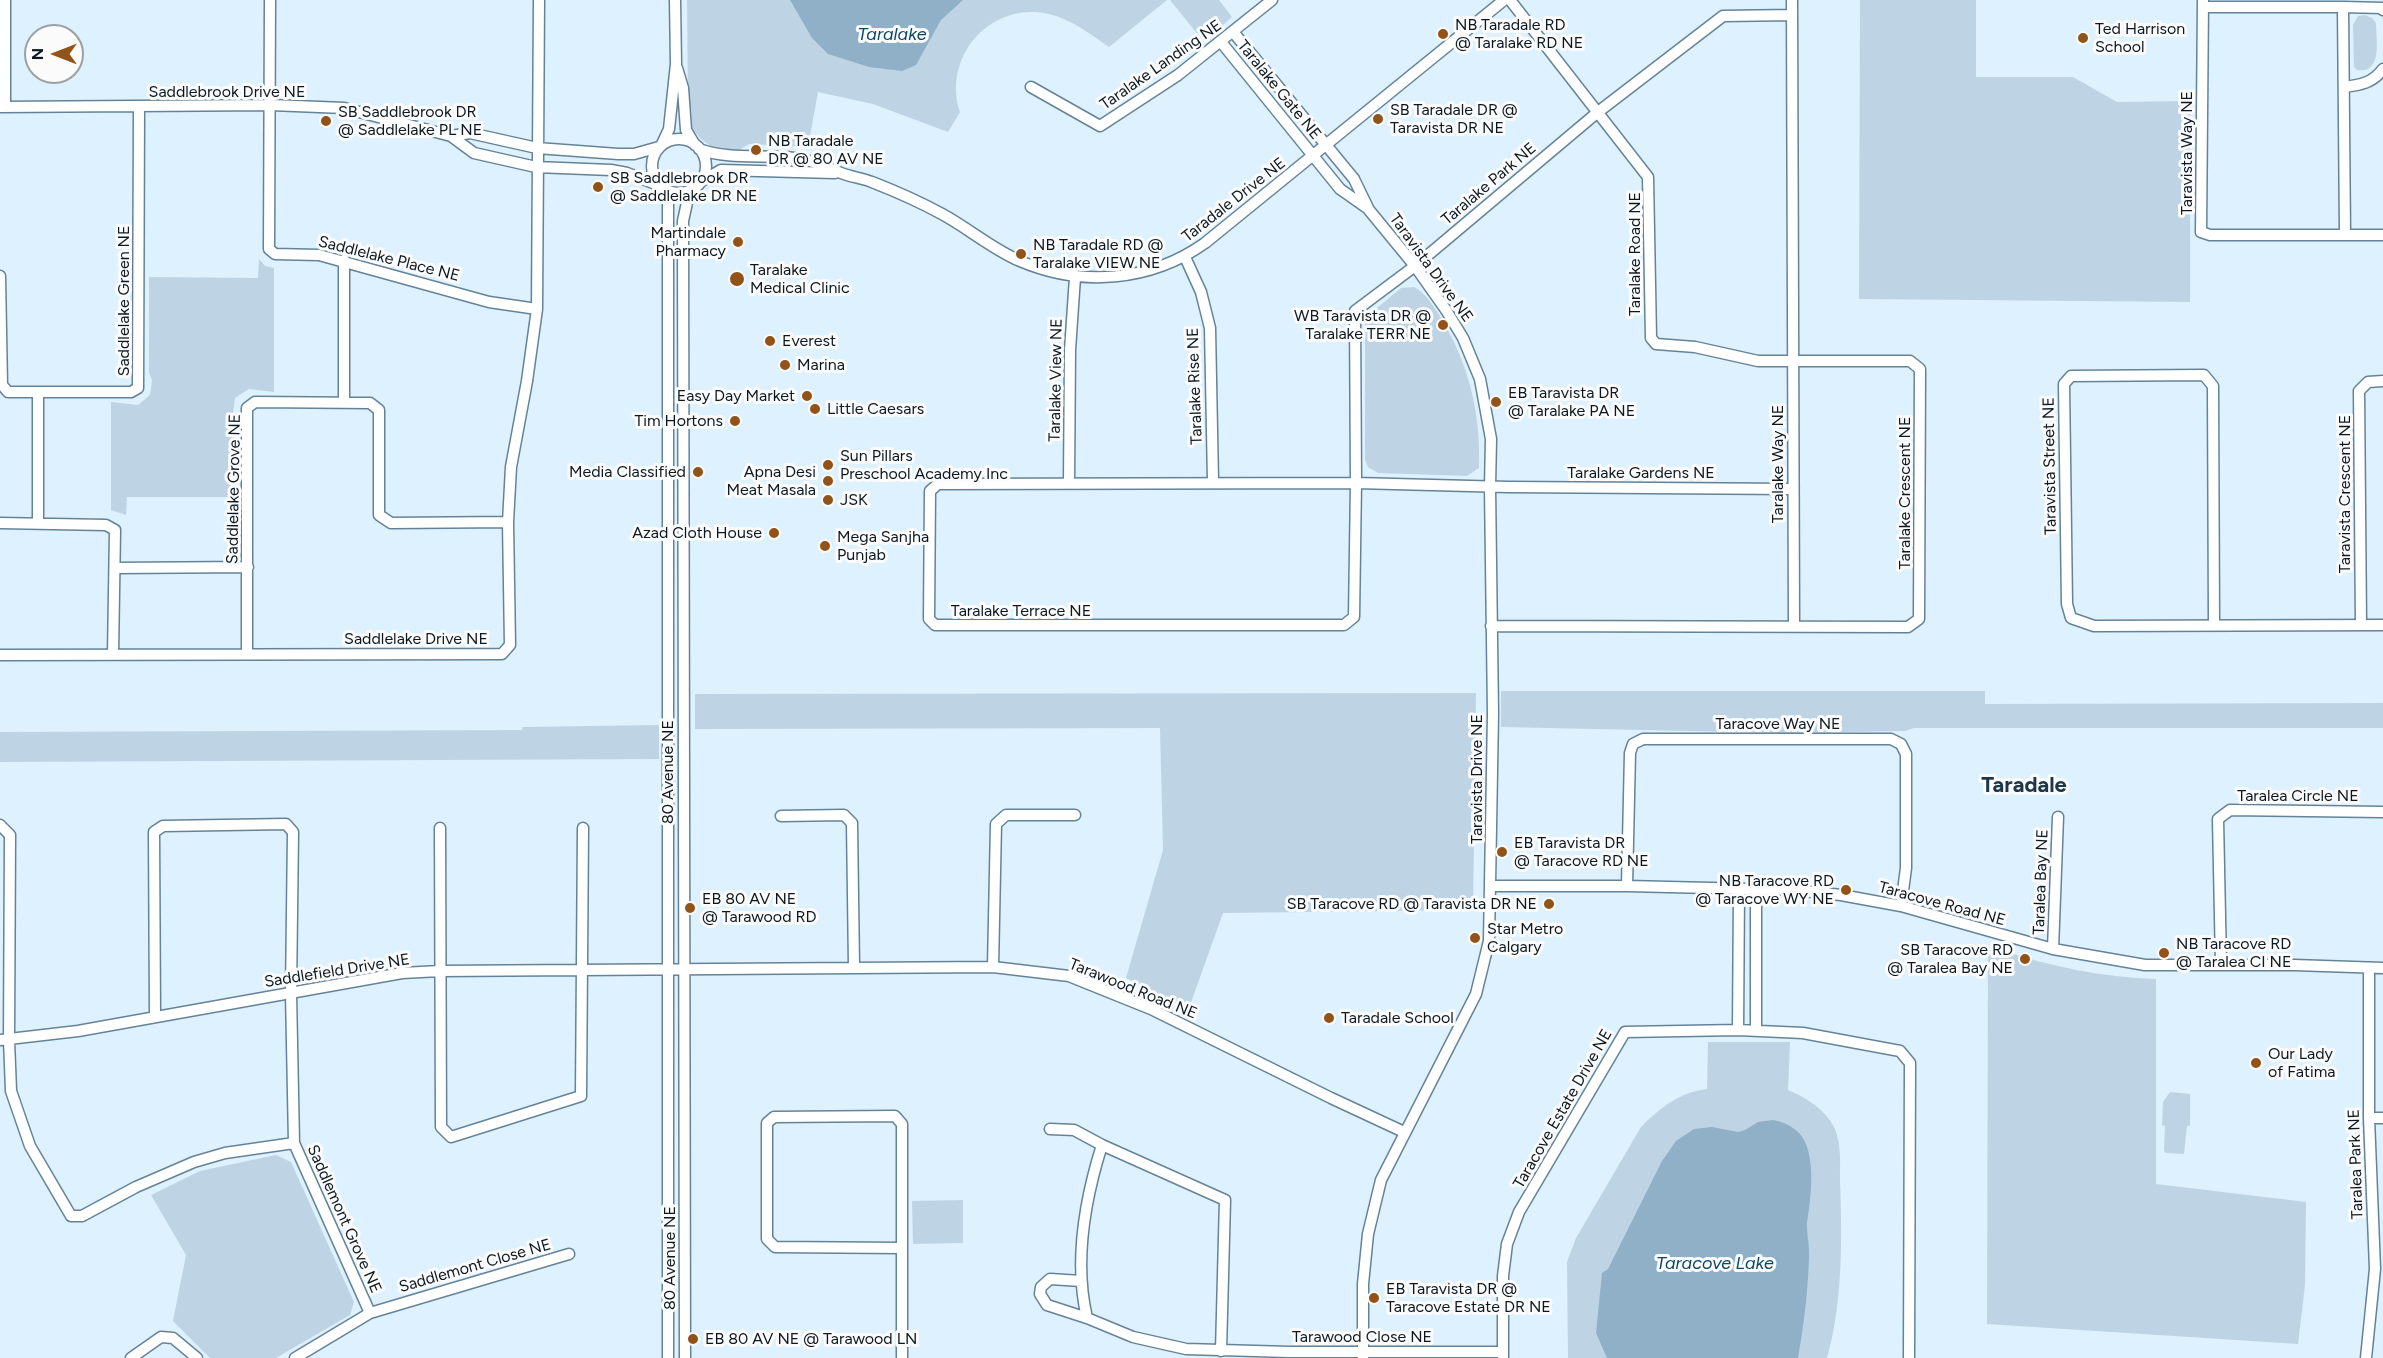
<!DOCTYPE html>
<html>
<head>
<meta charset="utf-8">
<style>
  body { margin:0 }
  #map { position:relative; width:2383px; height:1358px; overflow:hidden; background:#ddf1ff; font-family:Figtree,sans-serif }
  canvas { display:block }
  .north { position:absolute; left:24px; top:24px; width:60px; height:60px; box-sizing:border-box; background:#fbfbfb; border:2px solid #9ba0a3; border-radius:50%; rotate:270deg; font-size:16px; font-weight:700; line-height:24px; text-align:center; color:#0c1820 }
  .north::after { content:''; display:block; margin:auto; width:21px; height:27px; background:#915317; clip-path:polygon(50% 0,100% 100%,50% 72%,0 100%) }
</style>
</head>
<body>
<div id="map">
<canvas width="2383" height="1358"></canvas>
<div class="north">N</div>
</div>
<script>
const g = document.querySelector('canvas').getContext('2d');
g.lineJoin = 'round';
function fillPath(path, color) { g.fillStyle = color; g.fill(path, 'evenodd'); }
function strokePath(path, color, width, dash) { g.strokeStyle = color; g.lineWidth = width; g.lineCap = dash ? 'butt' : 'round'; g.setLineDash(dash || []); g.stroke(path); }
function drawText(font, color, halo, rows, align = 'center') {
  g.font = font + ' Figtree,sans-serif'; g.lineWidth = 6; g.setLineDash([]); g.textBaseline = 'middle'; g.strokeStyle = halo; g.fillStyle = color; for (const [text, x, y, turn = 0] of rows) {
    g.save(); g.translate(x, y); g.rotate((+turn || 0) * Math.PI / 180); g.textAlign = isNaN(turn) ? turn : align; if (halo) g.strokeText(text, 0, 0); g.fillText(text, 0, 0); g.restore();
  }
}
fillPath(new Path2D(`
  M687 0H1167L1109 47C1090 34 1071 19 1049 14 990 1 942 57 960 112L948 132 873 104 818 92 808 147 749 144 739 150 730 151 712 147 701 139 691 127 688 104Z
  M1170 0H1219L1232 17 1204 42Z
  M1860 0H1976V77H2073L2117 102 2190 101V302L1859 299Z
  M2365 15 2372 18 2376 23C2376 40 2383 74 2357 70L2354 67 2353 25 2358 16Z
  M259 259 265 266 274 268V392L249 389 235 398 233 413 236 419V497H127L126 515 111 510V402L138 405 150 395 152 380 149 373V277L258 278Z
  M1414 287C1426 293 1434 307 1441 318 1469 365 1481 413 1479 468L1467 476 1378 473 1368 467 1365 460V322L1371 313 1401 288Z
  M1501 691H1985V704L2383 703V728H1914L1905 731 1783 733 1501 727Z
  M1476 693 1473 910 1223 913 1189 1008 1126 978 1163 850 1160 728 695 729V694Z
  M659 725V759L0 762V732L522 730 523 727Z
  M2001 950C2052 967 2102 977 2156 979V1184L2306 1202 2305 1285 2298 1344 1987 1324 1988 951Z
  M1708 1042H1790L1788 1090C1805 1097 1820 1106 1831 1122 1842 1138 1840 1162 1840 1180 1842 1239 1843 1301 1827 1358H1568L1567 1262 1576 1238 1641 1127C1660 1108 1680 1092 1707 1089Z
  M2170 1092 2190 1094V1126H2187L2184 1154 2166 1153 2164 1151 2165 1126 2162 1125 2163 1102Z
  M276 1155 291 1162 354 1302 350 1315 276 1358H210L173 1321 186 1255 151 1195 200 1171Z
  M963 1200V1243L913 1244 912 1201Z`), '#bed4e4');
fillPath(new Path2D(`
  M790 0H963L941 20 916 65 902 71 869 67 828 54 812 38Z
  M1773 1120C1789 1123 1802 1131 1807 1147 1814 1168 1811 1196 1808 1216 1805 1230 1810 1244 1809 1257 1808 1291 1804 1324 1798 1358H1607L1596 1333 1602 1273 1608 1269 1662 1161 1676 1141 1694 1129 1712 1127 1738 1132 1745 1130 1758 1122Z`), '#8fb0c7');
const minor = new Path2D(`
  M5 0V107
  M270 0 269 249 275 254 319 255 489 302 537 309
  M1792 0 1794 625
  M2203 0 2201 232 2210 235H2383
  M2203 7H2343L2345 235
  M2343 7 2382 8 2383 10
  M1792 15 1723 16 1598 112 1415 266 1355 311 1356 483 1354 617 1344 625H935L929 619 930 491 938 484 1356 483 1508 487 1793 489
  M1234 33 1354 179 1369 210 1415 266 1446 310 1463 338 1480 379 1491 439 1490 487 1493 714 1489 941 1476 994 1381 1180 1368 1234 1363 1284V1358
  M1221 42 1340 189 1367 208
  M677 68 683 88 686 130 695 145
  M1031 87 1100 126 1178 75 1272 0
  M2344 87C2360 85 2373 83 2383 69
  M0 107 271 105 344 108 451 136 474 153 536 167 611 170 627 173 661 186
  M451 136 470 133 537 148 618 154H634L659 147
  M652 166a27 27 0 1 1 54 0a27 27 0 1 1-54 0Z
  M662 144 669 129 676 64 675 0
  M699 149C737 163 779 150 816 163 825 166 833 170 841 173 851 177 862 178 872 182 895 191 920 202 942 214 968 228 992 249 1020 261 1081 287 1150 282 1205 243L1504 0
  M700 182 721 170 835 173
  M664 188 668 199V1358
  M1185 257 1201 292 1210 328 1213 482
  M0 276 2 385 8 392H131L138 388 139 108
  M38 392V523
  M344 403V260
  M1069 483 1070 350 1075 277
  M0 523 106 525 115 530 113 655
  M115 568 248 567
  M2214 625 2213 386 2204 375 2071 376 2064 384 2067 604 2071 618 2094 626 2383 625
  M2361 625 2359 391 2368 382 2383 381
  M1491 626 1908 627 1919 619 1920 369 1910 361H1758L1695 347 1656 344 1651 338 1648 177 1510 0
  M247 653V408L255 402 370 403 379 410V515L391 523 508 522
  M0 655 502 654 510 645 508 522 511 467 527 381 537 309 539 0
  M781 816 844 815 852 823 854 967
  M0 825 10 835 9 1040 11 1091 30 1146 71 1216H82L136 1187 194 1162 225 1153 294 1143
  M440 828 441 1127 451 1137 581 1096 583 828
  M1491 886H1627L1794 890 1841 895 1901 906 2053 949 2145 965H2294L2383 968
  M1627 886 1630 753 1633 744 1643 739H1891L1901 744 1906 754V868L1901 906
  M2053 949 2058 817
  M2221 965 2218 819 2230 810 2383 812
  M993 967 996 824 1006 815H1075
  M155 1017 154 832 163 826 286 824 293 832 291 993 294 1143 370 1313
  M1738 1030 1739 889
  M1756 1031V890
  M0 1040 78 1031 402 973 440 971 993 967 1069 976 1151 1009 1331 1098 1404 1132
  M2369 1118H2383
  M1050 1129 1074 1130 1102 1145
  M1081 1281 1050 1279 1041 1287 1040 1294 1047 1305 1087 1318
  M1221 1351 1225 1200 1102 1145C1085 1199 1074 1263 1087 1318L1133 1337 1186 1349 1289 1352H1503
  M131 1358 161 1337 173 1338 197 1358
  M295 1358 370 1313 569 1254
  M685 1358 683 221 688 198 694 187
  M902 1358V1124L895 1116 774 1117 767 1123V1239L775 1247 902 1248
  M1503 1358V1276L1507 1244 1519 1212 1625 1032 1738 1030 1803 1033 1900 1051 1910 1063 1909 1358
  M2366 1358 2375 1269 2369 1118V968`);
strokePath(minor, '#658398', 13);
strokePath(minor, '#fff', 10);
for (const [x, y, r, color] of [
  [1443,34,6,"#915317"],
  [2083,38,6,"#915317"],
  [1378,119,6,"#915317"],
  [326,121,6,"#915317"],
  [756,150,6,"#915317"],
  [598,187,6,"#915317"],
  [738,242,6,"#915317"],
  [1021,254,6,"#915317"],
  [737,279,8,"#915317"],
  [1443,325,6,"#915317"],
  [770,341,6,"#915317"],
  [785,365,6,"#915317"],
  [807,396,6,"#915317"],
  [1496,402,6,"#915317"],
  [815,409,6,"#915317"],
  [735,421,6,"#915317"],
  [828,465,6,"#915317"],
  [698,472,6,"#915317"],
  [828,481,6,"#915317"],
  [828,500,6,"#915317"],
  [774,533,6,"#915317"],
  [825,546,6,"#915317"],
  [1502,852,6,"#915317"],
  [1846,890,6,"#915317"],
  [1549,904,6,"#915317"],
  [690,908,6,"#915317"],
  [1475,938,6,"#915317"],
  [2164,953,6,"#915317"],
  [2025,959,6,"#915317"],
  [1329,1018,6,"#915317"],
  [2256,1063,6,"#915317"],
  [1374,1298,6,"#915317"],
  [693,1339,6,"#915317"]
]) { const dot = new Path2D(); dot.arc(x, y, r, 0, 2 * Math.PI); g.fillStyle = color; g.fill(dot); strokePath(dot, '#fbfbfb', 2); }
drawText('16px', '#0c1820', '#fbfbfb', [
  ["NB Taradale RD",1455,25],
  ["@ Taralake RD NE",1455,43],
  ["Ted Harrison",2095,29],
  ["School",2095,47],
  ["SB Taradale DR @",1390,110],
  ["Taravista DR NE",1390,128],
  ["SB Saddlebrook DR",338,112],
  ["@ Saddlelake PL NE",338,130],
  ["NB Taradale",768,141],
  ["DR @ 80 AV NE",768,159],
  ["SB Saddlebrook DR",610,178],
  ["@ Saddlelake DR NE",610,196],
  ["Martindale",726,233,"right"],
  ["Pharmacy",726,251,"right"],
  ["NB Taradale RD @",1033,245],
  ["Taralake VIEW NE",1033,263],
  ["Taralake",750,270],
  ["Medical Clinic",750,288],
  ["WB Taravista DR @",1431,316,"right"],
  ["Taralake TERR NE",1431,334,"right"],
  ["Everest",782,341],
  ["Marina",797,365],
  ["EB Taravista DR",1508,393],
  ["@ Taralake PA NE",1508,411],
  ["Easy Day Market",795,396,"right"],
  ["Little Caesars",827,409],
  ["Tim Hortons",723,421,"right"],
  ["Sun Pillars",840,456],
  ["Preschool Academy Inc",840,474],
  ["Media Classified",686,472,"right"],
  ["Apna Desi",816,472,"right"],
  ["Meat Masala",816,490,"right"],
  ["JSK",840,500],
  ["Azad Cloth House",762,533,"right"],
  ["Mega Sanjha",837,537],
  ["Punjab",837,555],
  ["EB Taravista DR",1514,843],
  ["@ Taracove RD NE",1514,861],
  ["NB Taracove RD",1834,881,"right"],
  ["@ Taracove WY NE",1834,899,"right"],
  ["EB 80 AV NE",702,899],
  ["@ Tarawood RD",702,917],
  ["SB Taracove RD @ Taravista DR NE",1537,904,"right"],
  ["Star Metro",1487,929],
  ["Calgary",1487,947],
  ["NB Taracove RD",2176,944],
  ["@ Taralea CI NE",2176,962],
  ["SB Taracove RD",2013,950,"right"],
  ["@ Taralea Bay NE",2013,968,"right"],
  ["Taradale School",1341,1018],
  ["Our Lady",2268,1054],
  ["of Fatima",2268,1072],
  ["EB Taravista DR @",1386,1289],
  ["Taracove Estate DR NE",1386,1307],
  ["EB 80 AV NE @ Tarawood LN",705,1339]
], 'left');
drawText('16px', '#0c1820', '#fbfbfb', [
  ["Taralake Landing NE",1161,65,-35],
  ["Taralake Gate NE",1279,90,51],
  ["Saddlebrook Drive NE",227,92],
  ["Taravista Way NE",2187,153,-90],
  ["Taralake Park NE",1489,184,-40],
  ["Taradale Drive NE",1234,200,-38],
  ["Taralake Road NE",1635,254,-90],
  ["Saddlelake Place NE",389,259,14],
  ["Taravista Drive NE",1431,268,54],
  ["Saddlelake Green NE",124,301,-90],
  ["Taralake View NE",1056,380,-89],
  ["Taralake Rise NE",1195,386,-92],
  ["Taralake Way NE",1778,464,-90],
  ["Taravista Street NE",2050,466,-91],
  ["Taralake Gardens NE",1641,473],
  ["Saddlelake Grove NE",234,489,-89],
  ["Taralake Crescent NE",1905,493,-90],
  ["Taravista Crescent NE",2345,494,-90],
  ["Taralake Terrace NE",1021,611],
  ["Saddlelake Drive NE",416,639],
  ["Taracove Way NE",1778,724],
  ["80 Avenue NE",668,772,-90],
  ["Taravista Drive NE",1477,779,-90],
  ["Taralea Circle NE",2298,796],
  ["Taralea Bay NE",2041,882,-88],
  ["Taracove Road NE",1942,904,15],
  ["Saddlefield Drive NE",337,971,-9],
  ["Tarawood Road NE",1133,989,22],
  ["Taracove Estate Drive NE",1563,1109,-60],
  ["Taralea Park NE",2356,1164,-92],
  ["Saddlemont Grove NE",344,1219,66],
  ["80 Avenue NE",670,1258,-90],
  ["Saddlemont Close NE",475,1266,-16],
  ["Tarawood Close NE",1362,1337]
]);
drawText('italic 18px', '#0c4767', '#fbfbfb', [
  ["Taralake",892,35],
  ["Taracove Lake",1715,1264]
]);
drawText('bold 22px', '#1b3749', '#fbfbfb', [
  ["Taradale",2024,786]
]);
</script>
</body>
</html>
